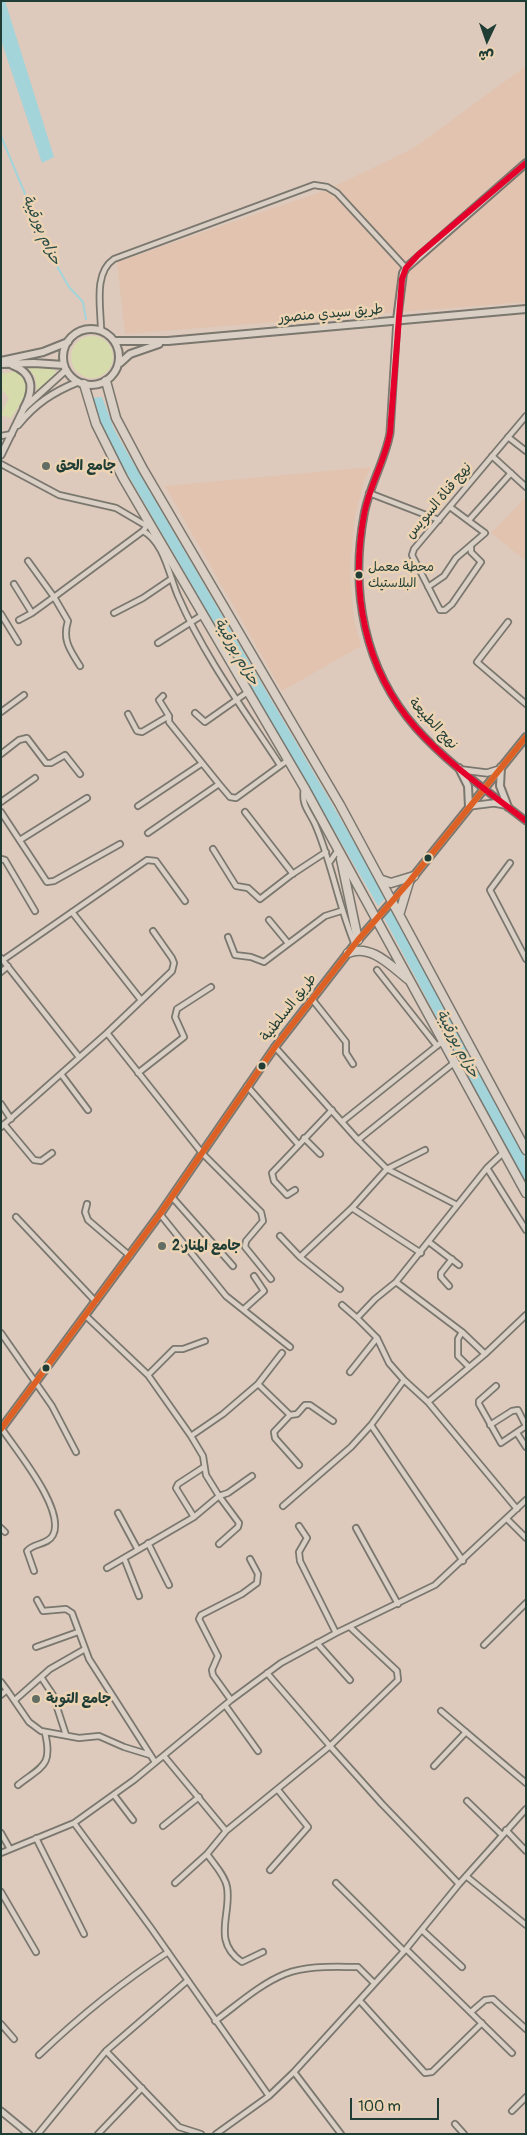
<!DOCTYPE html>
<html>
<head>
<meta charset="utf-8">
<style>
  body { margin:0 }
  #map { position:relative; width:527px; height:2135px; overflow:hidden; background:#ddcabc; font-family:Pangolin,"Playpen Sans Arabic",sans-serif }
  canvas { display:block }
  .frame { position:absolute; inset:0; border:2px solid #1f3d34; pointer-events:none }
  .north { position:absolute; left:462px; top:15px; width:50px; height:50px; -webkit-text-stroke:4px #ebd3b3; paint-order:stroke; rotate:183deg; font-size:14px; font-weight:700; line-height:20px; text-align:center; color:#1f3d34 }
  .north::after { content:''; display:block; margin:auto; width:18px; height:22px; background:#1f3d34; clip-path:polygon(50% 0,100% 100%,50% 72%,0 100%) }
  .scale { position:absolute; left:350px; top:2098px; width:89px; height:22px; box-sizing:border-box; border:2px solid #1f3d34; border-top:0; padding-left:6px; font-size:15px; line-height:18px; white-space:nowrap; color:#1f3d34; -webkit-text-stroke:4px #ebd3b3; paint-order:stroke }
</style>
</head>
<body>
<div id="map">
<canvas width="527" height="2135"></canvas>
<div class="frame"></div>
<div class="north">ش</div>
<div class="scale">100 m</div>
</div>
<script>
const g = document.querySelector('canvas').getContext('2d');
g.lineJoin = 'round';
function fillPath(path, color) { g.fillStyle = color; g.fill(path, 'evenodd'); }
function strokePath(path, color, width, dash) { g.strokeStyle = color; g.lineWidth = width; g.lineCap = dash ? 'butt' : 'round'; g.setLineDash(dash || []); g.stroke(path); }
function drawText(font, color, halo, rows, align = 'center') {
  g.font = font + ' Pangolin,"Playpen Sans Arabic",sans-serif'; g.lineWidth = 5; g.setLineDash([]); g.textBaseline = 'middle'; g.strokeStyle = halo; g.fillStyle = color; for (const [text, x, y, turn = 0] of rows) {
    g.save(); g.translate(x, y); g.rotate((+turn || 0) * Math.PI / 180); g.textAlign = isNaN(turn) ? turn : align; if (halo) g.strokeText(text, 0, 0); g.fillText(text, 0, 0); g.restore();
  }
}
fillPath(new Path2D(`
  M526 66V302L125 334 117 262 329 189 412 149Z
  M371 467 364 482 355 516 350 571 354 619 361 646 282 691 165 486Z
  M526 497V561L491 533Z`), '#e1c3b0');
fillPath(new Path2D(`
  M71 357a21 21 0 1 1 42 0a21 21 0 1 1-42 0Z
  M29 368 54 369 57 374 37 390 35 377Z
  M19 371C34 391 22 400 11 418L1 415 9 398 1 388V374Z`), '#d6dbac');
fillPath(new Path2D(`
  M1 1H5L54 157 42 163 1 40Z
  M102 397 114 429 124 447 386 897 378 906 106 437 92 398Z
  M391 910 524 1153 526 1186 384 918Z`), '#a2d4da');
strokePath(new Path2D(`
  M1 136 50 254 69 287 83 302 86 319`), '#a2d4da', 2);
const minor = new Path2D(`
  M101 330C101 308 93 273 114 259L314 185 327 187 337 193 406 268
  M1 436 12 434
  M508 437 526 451
  M492 456 526 487
  M1 464 59 495 116 508 145 525
  M369 493 439 520
  M469 520 511 473
  M143 531C164 542 169 575 178 596 204 656 244 710 280 765
  M471 547V552L481 562 452 604 445 610H440L412 555 414 549 526 416
  M28 561 54 597 143 531 149 523
  M14 584 32 613 54 597 68 621C62 640 70 650 80 666
  M428 587 444 576 456 558 485 533 450 507
  M114 613 143 598 171 579
  M1 614 18 642
  M19 620 32 613
  M508 622 477 662 526 704
  M158 643 204 614
  M1 712 24 695
  M195 713 205 722 249 691
  M128 714 137 731 142 732 169 716
  M1 754 19 740 27 738 46 763H51L65 755 80 774
  M219 784 230 797 236 798 288 760
  M304 789C301 805 309 811 315 824 332 863 338 905 355 945
  M1 802 35 778
  M138 806 201 764
  M1 812 47 882 54 881 120 844
  M245 812 293 874
  M148 833 219 784 169 722V716L159 700 163 696
  M20 840 87 798
  M213 849 236 886 248 888 260 899 291 875 326 852
  M1 859 5 860 35 911
  M329 863 338 850
  M510 863 490 890 526 959
  M72 912 141 1000
  M269 920 288 943
  M228 937 235 955 251 957 264 962 325 916 341 911
  M1 958 79 1057
  M3 960 147 860 156 861 185 901
  M377 970 437 1046
  M1 972 8 966
  M312 999 346 1042V1053L353 1064
  M107 1033 172 971 174 963 172 958 153 931
  M275 1047 358 1140 455 1062
  M138 1073 184 1037 175 1017 177 1009 211 987
  M61 1074 88 1110
  M247 1086 298 1144
  M1 1104 11 1119
  M343 1121 443 1041
  M4 1124 34 1160 41 1161 52 1153
  M1 1127 107 1033 202 1153 261 1212 263 1221 246 1241 245 1247 271 1279
  M304 1138 320 1154
  M358 1140 387 1169 352 1208 421 1253
  M487 1168 526 1230
  M387 1169 457 1205
  M387 1169 425 1150
  M295 1190 287 1195 274 1181 272 1173 332 1110
  M172 1197 233 1266
  M87 1204 85 1212 88 1220 130 1256
  M160 1214 226 1296 290 1347
  M16 1217 96 1302
  M280 1236 300 1257 340 1289
  M429 1242 459 1265
  M300 1257 352 1208
  M396 1282 462 1332 485 1354 428 1402
  M449 1286 441 1277V1273L452 1259
  M342 1305 357 1318
  M244 1309 264 1291 254 1276
  M86 1316 148 1375 191 1436 223 1414 258 1384 290 1415 297 1414 305 1405H310L333 1421
  M462 1332 458 1339V1356L469 1367
  M1 1333 52 1406 76 1452
  M485 1354 526 1315
  M350 1372 377 1338
  M148 1375 174 1349H183L205 1341
  M404 1380 428 1402 517 1509
  M258 1384 282 1353
  M496 1386 479 1401V1404L501 1443 526 1426
  M290 1415 274 1432 275 1438 299 1465
  M490 1425 512 1411 518 1410 526 1426
  M2 1429C16 1450 66 1510 53 1535 48 1545 33 1543 27 1551L34 1571
  M517 1433 526 1447
  M283 1506 351 1447 371 1425
  M118 1513 138 1550
  M194 1517 176 1488 178 1484 204 1467
  M507 1519 526 1538
  M299 1526 307 1538 299 1552 300 1561 336 1633
  M1 1528 5 1532
  M356 1528 398 1604
  M148 1543 169 1585
  M219 1544 238 1527 239 1523 219 1496 228 1493 252 1476
  M124 1558 139 1596
  M463 1561 371 1425 404 1380 389 1363 377 1338 357 1318 375 1299 396 1282 487 1168 504 1152
  M107 1568 194 1517 219 1496 206 1475 203 1456 191 1436
  M37 1600 43 1611 66 1609 72 1613 89 1659 155 1762
  M350 1627 397 1671 398 1680 330 1746 382 1804 459 1884 526 1809
  M317 1643 350 1680
  M484 1645 526 1603
  M36 1647 78 1632
  M41 1677 53 1695 66 1735
  M1 1682 7 1690
  M1 1695 7 1690 29 1722 41 1731 79 1738 99 1736 124 1747 150 1755
  M15 1700 50 1669 85 1649
  M231 1700 213 1675 212 1670 218 1656 199 1619 201 1615 242 1594 257 1583 258 1574 250 1559
  M225 1705 258 1751
  M441 1711 526 1783
  M164 1756 226 1831
  M434 1766 466 1732
  M18 1785C42 1766 53 1766 45 1733
  M114 1795 133 1820
  M467 1801 501 1834
  M74 1823 151 1928 269 2096 294 2072 406 1949 459 1884
  M163 1826 199 1797
  M506 1830 526 1851
  M1 1833 10 1849
  M36 1838 84 1934
  M1 1853 74 1823 134 1780 231 1700 281 1663 336 1633 435 1585 526 1500
  M207 1854C213 1863 225 1875 227 1887 232 1914 211 1941 242 1962L263 1952
  M270 1870 308 1827 278 1790
  M466 1876 526 1925
  M175 1883 207 1854 226 1831 330 1746 267 1673
  M336 1883 404 1951
  M1 1892 36 1952
  M422 1930 462 1967
  M406 1949 512 2053
  M360 2001 425 2073 432 2072 482 2023
  M471 2012 485 2000 493 1999 526 2029
  M215 2021C237 2005 260 1984 285 1974 308 1965 334 1967 358 1967L374 1983
  M1 2024 14 2039
  M106 2051 187 1981
  M39 2055C79 2017 122 1982 168 1952
  M294 2072 341 2134
  M512 2111 526 2097
  M455 2124 464 2134
  M38 2134 106 2051 179 2127 201 2134
  M98 2134 142 2088
  M216 2134 269 2096`);
const tertiary = new Path2D(`
  M397 320 390 433C385 461 369 486 364 515 350 591 364 669 416 728 448 764 488 791 526 821
  M18 425C35 404 53 392 78 382
  M1 455 24 408 66 370
  M463 770 487 773 500 769
  M470 806 494 803 505 805
  M1 2111 29 2134`);
const secondary = new Path2D(`
  M397 320 403 273 406 268 526 163
  M63 357a28 28 0 1 1 56 0a28 28 0 1 1-56 0Z
  M115 341H168L526 309
  M1 361 43 352 68 342
  M120 363 130 354 159 344
  M1 364 34 363 64 365
  M12 365C34 373 34 390 24 408
  M501 767 500 786 508 807
  M459 768 468 786 469 807
  M1 1429 160 1214 275 1047 358 940 409 882 526 737`);
const trunk = new Path2D(`
  M106 381 116 418 143 469 340 805 526 1150
  M84 384 96 424 123 478 304 787 526 1193
  M341 859 358 940
  M382 880 391 883 414 876
  M400 912 409 882
  M348 953C371 943 392 967 409 980`);
strokePath(minor, '#7a776f', 8);
strokePath(tertiary, '#7a776f', 9);
strokePath(secondary, '#7a776f', 10);
strokePath(trunk, '#7a776f', 11);
strokePath(minor, '#dacfc4', 4.5);
strokePath(tertiary, '#dacfc4', 5.5);
strokePath(secondary, '#dacfc4', 6);
strokePath(trunk, '#dacfc4', 8);
strokePath(new Path2D(`
  M1 1429 160 1214 275 1047 358 940 409 882 526 737`), '#dd6124', 6);
strokePath(new Path2D(`
  M526 163 418 255 406 268 402 279 390 433C385 461 369 486 364 515 350 591 364 669 416 728 448 764 488 791 526 821`), '#e4002b', 6);
for (const [x, y, r, color] of [
  [46,466,5,"#626e64"],
  [359,575,4.5,"#1f3d34"],
  [428,858,4.5,"#1f3d34"],
  [262,1066,4.5,"#1f3d34"],
  [162,1246,5,"#626e64"],
  [46,1368,4.5,"#1f3d34"],
  [36,1699,5,"#626e64"]
]) { const dot = new Path2D(); dot.arc(x, y, r, 0, 2 * Math.PI); g.fillStyle = color; g.fill(dot); strokePath(dot, '#ebd3b3', 2); }
drawText('13px', '#1f3d34', '#ebd3b3', [
  ["محطة معمل",368,568],
  ["البلاستيك",368,584]
], 'left');
drawText('14px', '#1f3d34', '#ebd3b3', [
  ["طريق سيدي منصور",331,314,-5],
  ["نهج قناة السويس",439,501,-50],
  ["نهج الطبيعة",433,724,47],
  ["طريق السلطنية",289,1008,-52]
]);
drawText('bold 14px', '#1f3d34', '#ebd3b3', [
  ["جامع الحق",56,466],
  ["جامع المنار 2",172,1246],
  ["جامع التوبة",46,1699]
], 'left');
drawText('italic 15px', '#2a4c46', '#ebd3b3', [
  ["حزام بورقيبة",41,230,66],
  ["حزام بورقيبة",236,652,60],
  ["حزام بورقيبة",457,1044,62]
]);
</script>
</body>
</html>
